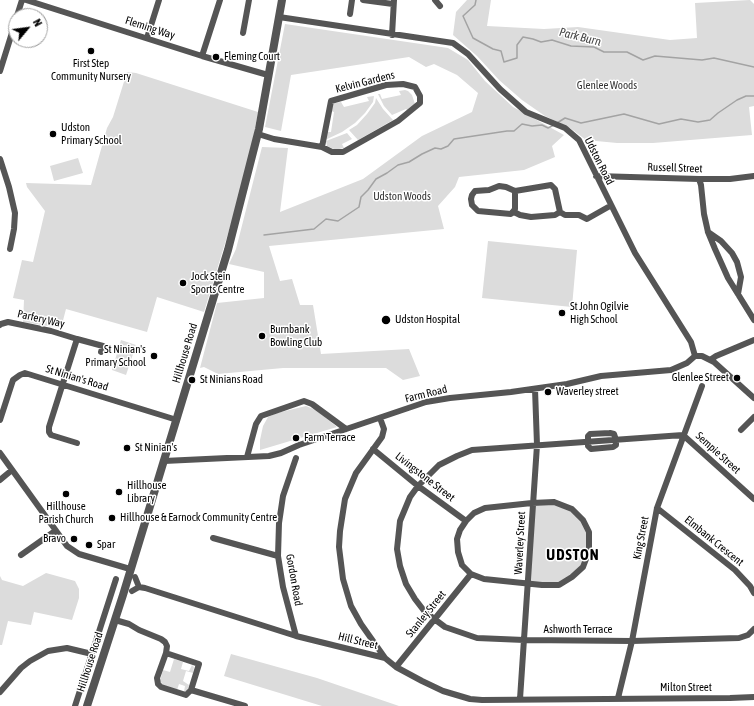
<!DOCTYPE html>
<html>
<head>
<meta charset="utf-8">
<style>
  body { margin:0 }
  #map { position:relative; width:754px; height:706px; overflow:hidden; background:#fff; font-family:"Asap Condensed",sans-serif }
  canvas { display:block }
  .north { position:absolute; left:8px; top:8px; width:40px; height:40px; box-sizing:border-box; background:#fff; border:1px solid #999; border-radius:50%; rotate:61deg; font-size:11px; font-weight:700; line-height:16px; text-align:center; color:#000 }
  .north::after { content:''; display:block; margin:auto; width:14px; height:18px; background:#000; clip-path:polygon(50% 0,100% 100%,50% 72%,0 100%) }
</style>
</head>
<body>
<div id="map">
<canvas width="754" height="706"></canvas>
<div class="north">N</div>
</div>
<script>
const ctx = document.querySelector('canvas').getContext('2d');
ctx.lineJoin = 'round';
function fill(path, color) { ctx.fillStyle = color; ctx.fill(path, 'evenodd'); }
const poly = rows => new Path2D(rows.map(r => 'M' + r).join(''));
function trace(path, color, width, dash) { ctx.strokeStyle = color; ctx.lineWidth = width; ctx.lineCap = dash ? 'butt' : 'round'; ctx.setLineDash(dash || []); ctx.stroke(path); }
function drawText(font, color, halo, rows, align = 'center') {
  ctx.font = font + ' "Asap Condensed",sans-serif'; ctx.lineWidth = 3; ctx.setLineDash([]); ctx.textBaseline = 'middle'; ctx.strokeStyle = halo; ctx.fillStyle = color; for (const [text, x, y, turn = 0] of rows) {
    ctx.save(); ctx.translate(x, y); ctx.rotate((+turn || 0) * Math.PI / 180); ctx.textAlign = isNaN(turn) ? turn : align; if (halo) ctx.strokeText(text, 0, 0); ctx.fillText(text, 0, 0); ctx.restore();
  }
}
const green = poly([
  [467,0,491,0,487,26,544,29,578,27,670,40,697,38,695,3,750,0,754,4,754,106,749,107,752,135,653,143,617,143,586,140,570,128,545,116,522,100,499,80,477,56,453,35,456,12],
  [285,24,448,48,468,60,485,81,513,107,564,135,552,146,555,157,524,170,459,177,455,187,438,206,444,229,269,246,280,281,292,279,300,305,313,305,321,354,409,349,420,376,403,380,386,368,283,368,218,374,204,367,200,368,217,303,264,298,264,272,229,264,236,249,262,147,288,148,280,212,363,179,422,136,472,112,478,93,457,75,434,64,426,67,409,57,291,75,281,131,265,127],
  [127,72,136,73,258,112,250,154,241,191,204,312,157,297,147,332,66,309,61,328,23,322,24,300,13,298,22,260,33,262,45,211,27,187,26,183,91,185,107,128,113,117],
  [405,90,408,91,412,95,415,104,408,111,406,109,392,115,384,106,378,94,380,94,382,99,401,95,399,91],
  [374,96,373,102,365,113,355,123,342,132,325,140,326,132,331,132,334,112,331,111,331,104,341,102,344,107,369,101,367,97],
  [376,98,383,109,393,120,358,140,349,130,357,125,367,114,375,103],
  [347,133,352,139,342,144,344,148,339,149,334,149,327,146,326,141],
  [78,158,83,173,54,181,50,166],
  [488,241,577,250,572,307,482,298],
  [121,340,136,345,126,375,112,370],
  [306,406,316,410,337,427,260,450,260,440,263,426,268,417,277,413],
  [554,502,572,509,589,532,589,551,583,567,559,585,528,584,532,503],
  [46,573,75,581,79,589,79,598,72,620,34,612,31,625,8,621,2,645,0,645,0,576,2,580,23,586],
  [231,654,317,678,399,706,322,706,224,676],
  [174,659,183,662,181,669,189,671,192,665,194,667,193,673,186,671,183,681,189,685,187,691,184,692,185,686,179,684,177,690,164,686,160,681,163,670,170,672]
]);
const stream = poly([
  [476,0,475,5,463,16,473,38,493,49,501,51,504,62,517,58,517,45,523,37,533,39,541,42,552,40,571,46,594,47,604,52,627,52,643,60,655,56,702,60,714,58,754,67],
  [557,123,565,118,581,123,624,114,659,124,681,119,698,122,710,120,718,113,737,100,746,96,754,96],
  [264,235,314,229,326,219,338,221,359,207,361,197,368,190,376,179,387,173,398,165,409,162,422,154,435,148,441,149,448,146,454,139,507,131,514,131,522,124,532,126,542,125,548,128,554,125]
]);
const minor = poly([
  [26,0,202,56,268,75],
  [363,0,393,4],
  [435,0,440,6],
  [350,14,352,0],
  [17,16,22,0],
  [279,17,453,43,468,54,500,89,526,112,565,128,579,140,635,253,691,342,695,356],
  [243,33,249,0],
  [392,35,394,0],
  [147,38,159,0],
  [202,56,220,0],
  [0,71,16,20],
  [258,134,274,139,322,147,332,152,343,152,398,121,420,103,420,96,415,87,403,84,386,85,331,101,322,147],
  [0,159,9,187,15,213,14,229,10,249],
  [596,176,699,179,730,179,754,176],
  [699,179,701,185,704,214,708,232,715,249,728,278,754,320],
  [499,186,506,187,515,191,515,209,511,214,478,211,472,205,471,199,472,195,475,191,489,190,499,186],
  [515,191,551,185,555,189,560,212,565,215,579,215,587,219,610,206],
  [514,212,520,215,531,217,555,215,560,212],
  [708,232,721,241,732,253,737,262,741,277,738,294],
  [0,325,1,324,8,322,51,331,77,339],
  [695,356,702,356,714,362,754,398],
  [710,360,716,356,754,340],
  [380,418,384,429,382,437,356,473,345,499,340,531,339,547,343,579,351,606,361,624,385,658],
  [0,420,13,380,20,375,25,373,177,420],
  [741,430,754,417],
  [610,433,614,434,616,440,616,445,613,447,591,449,588,446,588,436,590,434,610,433],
  [77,443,51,435,49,432,49,427,77,339,103,346,101,352],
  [373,449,418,486,466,521],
  [0,453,67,546,79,554,130,569],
  [247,457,256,424,261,416,304,401,312,404,346,429],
  [296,458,283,496,279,523,278,556,283,587,296,636],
  [164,461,269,456,281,453,299,445,426,402,450,398,511,392,567,384,601,376,671,370,687,363,695,356],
  [0,480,12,470],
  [754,499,683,435,472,450,457,456,439,465,418,486,410,497,400,521,397,549,400,566,406,584,415,599,425,612,445,627,477,638,524,640,632,641,739,638,748,635,754,629],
  [554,502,572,509,583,520,589,532,589,551,583,567,572,577,559,585,542,585,484,579,471,574,462,565,458,552,457,539,460,530,466,521,474,513,485,508,532,503,554,502],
  [657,508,735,570,750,586,754,593],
  [213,538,278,556],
  [21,555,55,531],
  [135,577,139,587],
  [132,591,139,587,145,588,296,636,385,658,396,667,422,681,443,691,470,699,482,700,730,698,754,697],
  [115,620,129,624,139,630,161,639,165,642,167,646,166,653,157,678,158,684,161,687,186,695,191,690,199,664,166,653],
  [396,667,471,574],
  [191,690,245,706],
  [0,692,21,668,30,661,48,651,67,648,92,654],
  [618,698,632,641,657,508,702,386],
  [520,699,537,445,535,389],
  [75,706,116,579]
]);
const tertiary = poly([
  [87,706,123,595,228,250,259,129,282,0]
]);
const markers = [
  [91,51,4,"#000"],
  [216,57,4,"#000"],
  [53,134,4,"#000"],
  [183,283,4,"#000"],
  [562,313,4,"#000"],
  [386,320,5,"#000"],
  [262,336,4,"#000"],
  [154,356,4,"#000"],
  [737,378,4,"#000"],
  [192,380,4,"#000"],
  [548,392,4,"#000"],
  [296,438,4,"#000"],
  [127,448,4,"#000"],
  [119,492,4,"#000"],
  [66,494,4,"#000"],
  [112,518,4,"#000"],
  [74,539,4,"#000"],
  [89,545,4,"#000"]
];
const streetNames = [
  ["Fleming Way",150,28,18],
  ["Kelvin Gardens",365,82,-14],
  ["Udston Road",599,161,63],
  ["Russell Street",675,168,2],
  ["Parfery Way",41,319,13],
  ["Hillhouse Road",185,353,-73],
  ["St Ninian's Road",77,378,17],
  ["Farm Road",426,394,-14],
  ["Sempie Street",718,453,42],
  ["Livingstone Street",425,477,38],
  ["King Street",641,538,-79],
  ["Elmbank Crescent",714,541,39],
  ["Waverley Street",520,543,-87],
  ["Gordon Road",294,580,80],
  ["Stanley Street",426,614,-51],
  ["Ashworth Terrace",578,630],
  ["Hill Street",358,641,14],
  ["Hillhouse Road",90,662,-72],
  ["Milton Street",686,688]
];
const poiNames = [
  ["Fleming Court",224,57],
  ["First Step",91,64,"center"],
  ["Community Nursery",91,77,"center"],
  ["Udston",61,128],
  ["Primary School",61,141],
  ["Jock Stein",191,277],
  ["Sports Centre",191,290],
  ["St John Ogilvie",570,307],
  ["High School",570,320],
  ["Udston Hospital",395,320],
  ["Burnbank",270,330],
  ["Bowling Club",270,343],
  ["St Ninian's",146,350,"right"],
  ["Primary School",146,363,"right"],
  ["Glenlee Street",729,378,"right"],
  ["St Ninians Road",200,380],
  ["Waverley street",556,392],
  ["Farm Terrace",304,438],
  ["St Ninian's",135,448],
  ["Hillhouse",127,486],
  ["Library",127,499],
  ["Hillhouse",66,507,"center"],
  ["Parish Church",66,520,"center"],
  ["Hillhouse & Earnock Community Centre",120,518],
  ["Bravo",66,539,"right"],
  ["Spar",97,545]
];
const parkNames = [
  ["Glenlee Woods",607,86],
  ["Udston Woods",402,197]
];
const waterNames = [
  ["Park Burn",580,37,14]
];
const districtNames = [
  ["UDSTON",573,555]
];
fill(green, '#dcdcdc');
trace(stream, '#a3a3a3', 1.5);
trace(minor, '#555', 6);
trace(tertiary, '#555', 8);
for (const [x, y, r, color] of markers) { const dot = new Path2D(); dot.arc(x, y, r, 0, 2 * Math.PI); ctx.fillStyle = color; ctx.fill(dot); trace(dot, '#fff', 1.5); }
drawText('11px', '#000', '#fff', streetNames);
drawText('11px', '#000', '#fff', poiNames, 'left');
drawText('11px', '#333', '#fff', parkNames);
drawText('italic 12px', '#444', '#fff', waterNames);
ctx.letterSpacing = '1px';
drawText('bold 15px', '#000', '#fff', districtNames);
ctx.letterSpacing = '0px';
</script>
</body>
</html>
